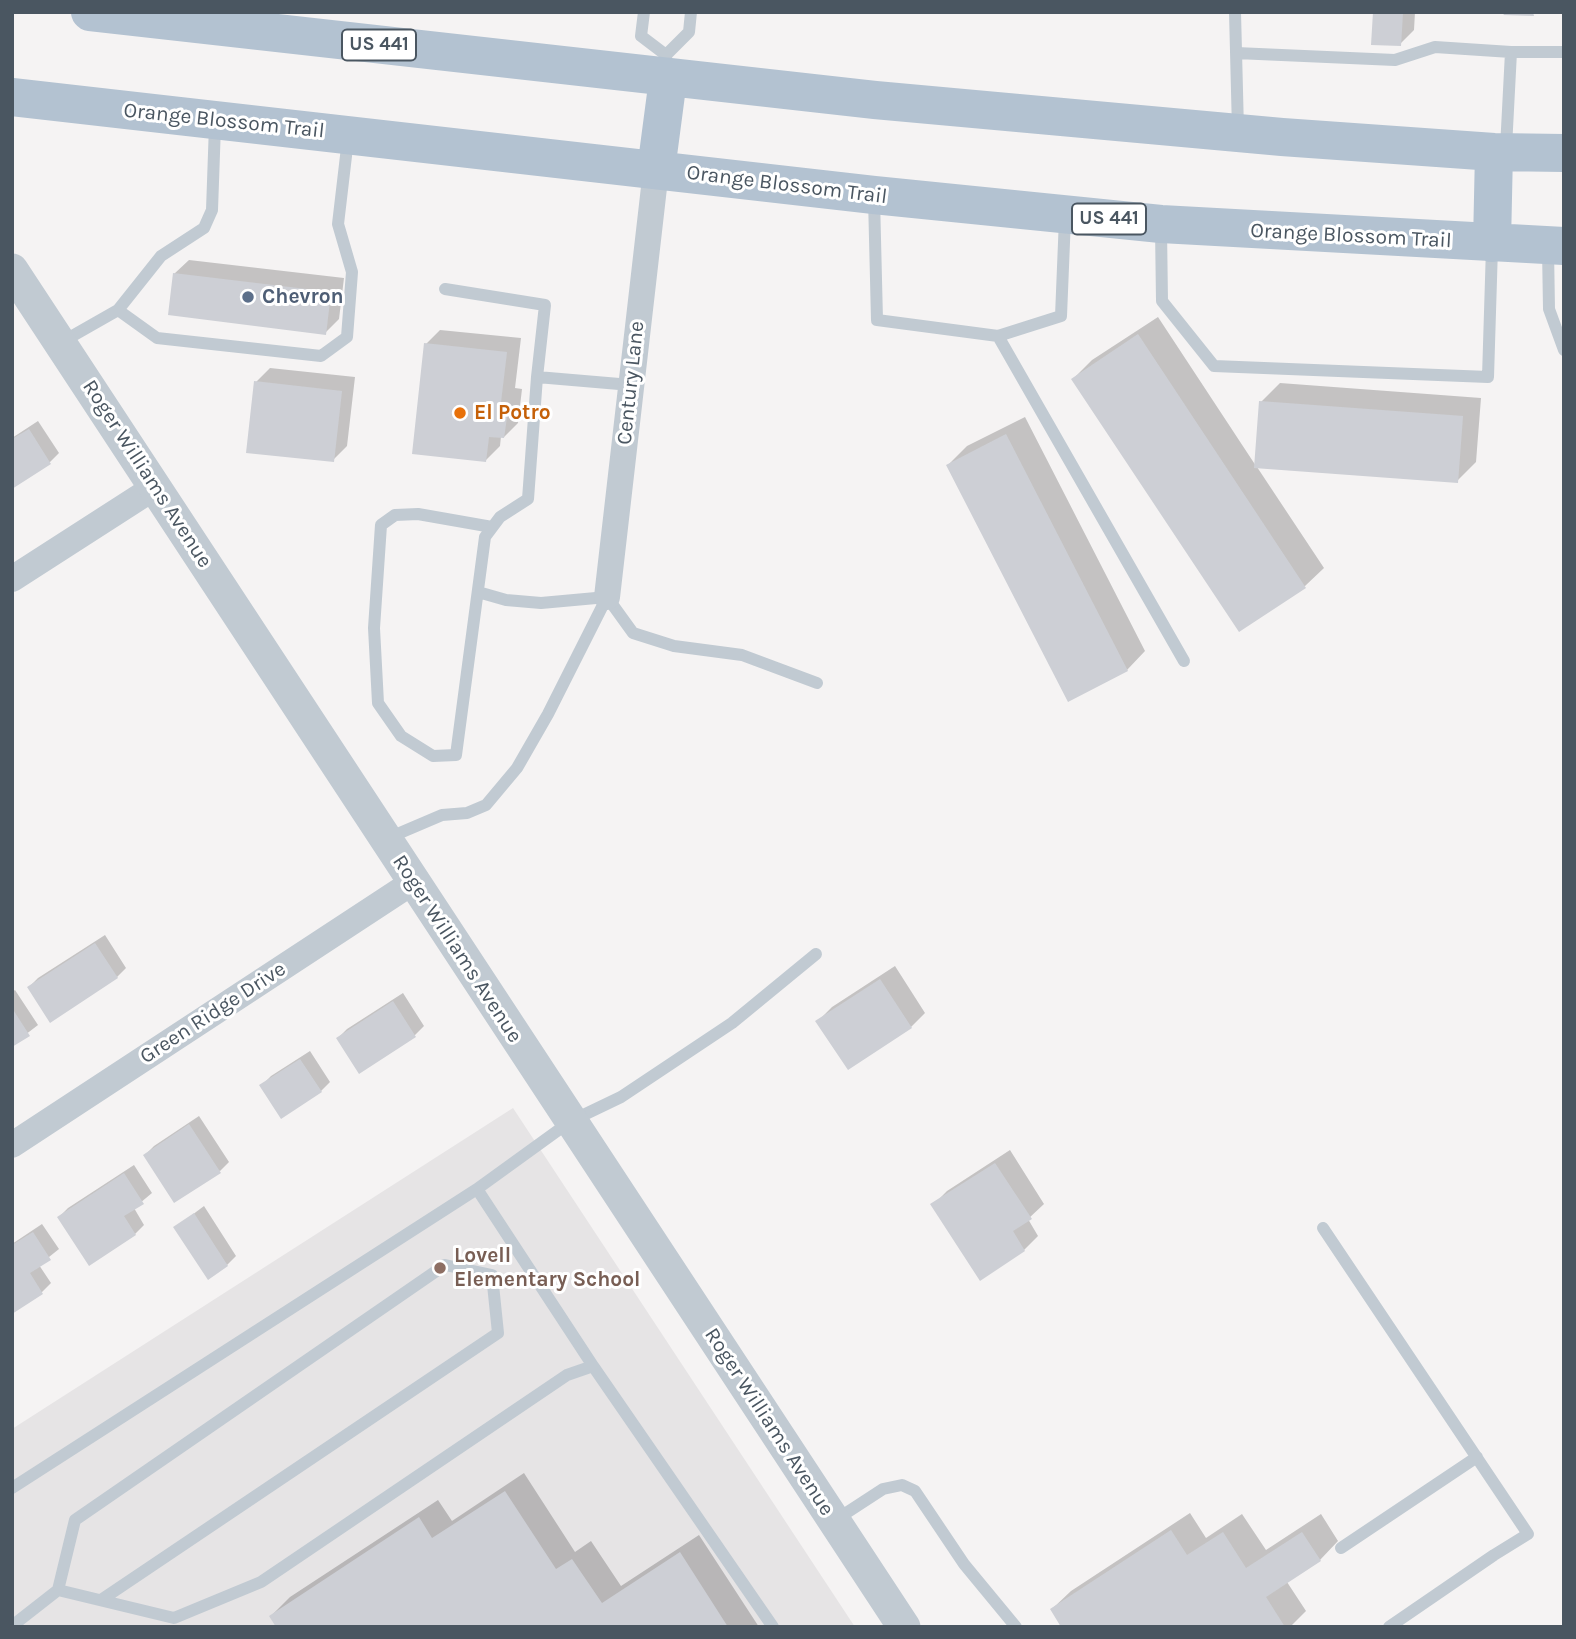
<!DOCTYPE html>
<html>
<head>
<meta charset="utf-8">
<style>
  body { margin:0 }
  #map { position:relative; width:1576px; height:1639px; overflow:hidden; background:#f5f3f3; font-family:Karla,sans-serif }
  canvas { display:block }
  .frame { position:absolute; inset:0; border:14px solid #4a5661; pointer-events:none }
</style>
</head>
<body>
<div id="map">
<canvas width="1576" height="1639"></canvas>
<div class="frame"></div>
</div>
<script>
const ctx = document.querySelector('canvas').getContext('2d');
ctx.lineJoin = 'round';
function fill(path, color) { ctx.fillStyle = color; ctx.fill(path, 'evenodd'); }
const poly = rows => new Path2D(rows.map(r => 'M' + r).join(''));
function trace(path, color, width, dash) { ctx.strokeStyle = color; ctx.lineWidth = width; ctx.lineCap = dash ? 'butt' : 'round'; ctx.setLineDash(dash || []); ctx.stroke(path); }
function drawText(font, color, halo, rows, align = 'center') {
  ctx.font = font + ' Karla,sans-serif'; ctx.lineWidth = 6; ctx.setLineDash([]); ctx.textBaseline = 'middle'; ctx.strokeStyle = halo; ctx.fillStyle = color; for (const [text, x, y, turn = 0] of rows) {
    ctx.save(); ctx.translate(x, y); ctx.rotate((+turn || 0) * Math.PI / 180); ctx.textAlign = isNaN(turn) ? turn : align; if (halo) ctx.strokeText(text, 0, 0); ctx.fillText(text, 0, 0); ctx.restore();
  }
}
const education = poly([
  [513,1108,855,1627,12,1627,12,1429]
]);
const shadow = poly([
  [1375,12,1415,12,1414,30,1400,44],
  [189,260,344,278,339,319,325,333,174,274],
  [1158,317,1256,466,1261,402,1280,383,1481,398,1476,462,1457,481,1257,467,1324,568,1305,586,1239,630,1073,379,1092,360],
  [440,330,521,338,515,388,522,389,518,423,504,437,501,436,500,446,486,460,426,344],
  [270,368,355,377,347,446,333,460,256,382],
  [1025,417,1145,651,1127,670,948,465,967,446],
  [38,421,59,453,50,462,12,487,12,438],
  [105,935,126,968,117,977,29,987,38,978],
  [895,966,925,1013,911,1027,818,1021,832,1007],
  [15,990,38,1025,12,1045,12,992],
  [403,993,424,1026,415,1035,360,1071,338,1038,347,1029],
  [310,1051,330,1082,321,1091,262,1085,271,1076],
  [199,1116,229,1162,220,1171,145,1155,154,1146],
  [1010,1150,1044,1204,1028,1219,1038,1236,1024,1250,980,1278,933,1205,947,1191],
  [134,1165,152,1193,134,1208,144,1225,135,1234,59,1217,68,1208],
  [204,1206,236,1256,227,1265,176,1227],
  [42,1224,59,1249,39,1265,51,1283,42,1292,12,1312,12,1244],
  [524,1473,575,1552,591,1541,621,1586,699,1535,759,1627,279,1627,271,1616,290,1597,438,1500,452,1521],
  [1190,1513,1206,1538,1242,1514,1266,1550,1321,1514,1338,1541,1320,1560,1287,1582,1306,1611,1290,1627,1063,1627,1052,1609,1071,1591]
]);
const building = poly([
  [1373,12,1403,12,1401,46,1371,45],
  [1507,12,1533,12,1534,16,1503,15],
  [173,273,331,292,326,335,168,315],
  [1138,334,1306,588,1239,632,1071,379],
  [424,343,507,352,501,402,509,403,504,438,489,437,486,462,412,454],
  [254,381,342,391,334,462,246,453],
  [1259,401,1463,416,1458,483,1254,468],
  [29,429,51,464,12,489,12,439],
  [1006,434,1128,671,1068,702,946,465],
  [95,943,118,978,50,1023,27,987],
  [880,979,912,1028,848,1070,815,1021],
  [393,1001,416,1037,359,1074,336,1038],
  [12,1008,30,1036,12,1047],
  [300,1059,322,1092,281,1119,259,1085],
  [189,1124,221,1173,174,1203,143,1155],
  [995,1163,1032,1219,1013,1231,1025,1251,980,1281,930,1204],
  [124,1173,144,1204,124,1216,136,1235,89,1266,57,1217],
  [194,1213,228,1266,208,1280,173,1227],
  [33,1232,51,1260,30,1273,43,1294,12,1314,12,1245],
  [505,1491,556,1569,572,1559,602,1603,680,1552,728,1627,276,1627,269,1616,419,1517,432,1538],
  [1171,1530,1187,1555,1223,1532,1246,1568,1302,1532,1321,1561,1266,1597,1285,1627,1061,1627,1050,1609]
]);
const service = poly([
  [644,12,641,36,666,55,667,71],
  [1235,12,1238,130],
  [1236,53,1395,60,1435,47,1511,52],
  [666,55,689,32,691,12],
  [215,125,212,210,204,228,161,256,118,310,157,338,321,356,347,337,352,272,338,224,348,139],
  [1506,148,1511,52,1564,52],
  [874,198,877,320,998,336],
  [1065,218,1061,316,998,336,1184,661],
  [1161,229,1162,301,1214,366,1488,377,1492,247],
  [1548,249,1549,309,1564,350],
  [445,289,545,305,537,377],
  [60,343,118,310],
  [492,527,418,514,395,515,381,525,374,628,378,703,401,736,433,756,456,755,485,537,500,517,528,499,537,377,631,385],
  [478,592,506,600,541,603,607,597],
  [607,597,633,633,674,646,742,655,817,683],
  [388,838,442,815,467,813,486,805,517,768,548,714,607,597],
  [477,1189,593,1366],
  [1323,1228,1528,1534,1494,1555,1389,1627],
  [12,1488,477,1189,571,1121,621,1097,732,1023,816,954],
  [837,1519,883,1489,902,1485,915,1491,964,1564,1016,1627],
  [1341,1548,1477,1457],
  [58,1590,75,1520,445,1265,492,1275,498,1333,101,1600],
  [12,1626,58,1590,174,1618,261,1582,567,1375,593,1366,773,1627]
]);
const minor = poly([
  [12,579,155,487],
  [607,597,656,170],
  [12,1145,413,882]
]);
const tertiary = poly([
  [12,270,904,1627]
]);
const primary = poly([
  [90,12,875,100,1282,137,1494,152,1564,153],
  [12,97,874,195,1161,224,1564,246],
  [656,170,668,79],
  [1492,243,1494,152]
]);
const markers = [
  [248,297,7,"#5c6f8a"],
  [460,413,7,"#e8710a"],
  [440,1268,7,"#8d6e63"]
];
const shields = [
  [379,45,74],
  [1109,219,74]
];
const shieldNames = [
  ["US 441",379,45],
  ["US 441",1109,219]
];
const streetNames = [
  ["Orange Blossom Trail",224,121,6],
  ["Orange Blossom Trail",787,185,7],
  ["Orange Blossom Trail",1351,236,3],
  ["Century Lane",631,383,-84],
  ["Roger Williams Avenue",147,474,57],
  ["Roger Williams Avenue",457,949,57],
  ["Green Ridge Drive",213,1013,-33],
  ["Roger Williams Avenue",769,1422,57]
];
const serviceNames = [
  ["Chevron",262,297]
];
const foodNames = [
  ["El Potro",474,413]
];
const educationNames = [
  ["Lovell",454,1256],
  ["Elementary School",454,1280]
];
fill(education, '#e6e4e5');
fill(shadow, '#0003');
fill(building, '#cdcfd5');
trace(service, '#c1cad2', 12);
trace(minor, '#c1cad2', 26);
trace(tertiary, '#c1cad2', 33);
trace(primary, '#b3c2d1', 38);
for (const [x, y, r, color] of markers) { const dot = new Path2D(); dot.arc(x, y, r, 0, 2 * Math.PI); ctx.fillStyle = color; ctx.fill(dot); trace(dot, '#fff', 2.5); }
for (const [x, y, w] of shields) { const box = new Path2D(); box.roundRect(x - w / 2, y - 15.5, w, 31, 5); ctx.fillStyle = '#fff'; ctx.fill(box); trace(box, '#4a5661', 2); }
drawText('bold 19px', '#4a5661', null, shieldNames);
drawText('21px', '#4a5661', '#fff', streetNames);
drawText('bold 21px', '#4e5e75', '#fff', serviceNames, 'left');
drawText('bold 21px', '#c56008', '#fff', foodNames, 'left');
drawText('bold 21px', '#785e54', '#fff', educationNames, 'left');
</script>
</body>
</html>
